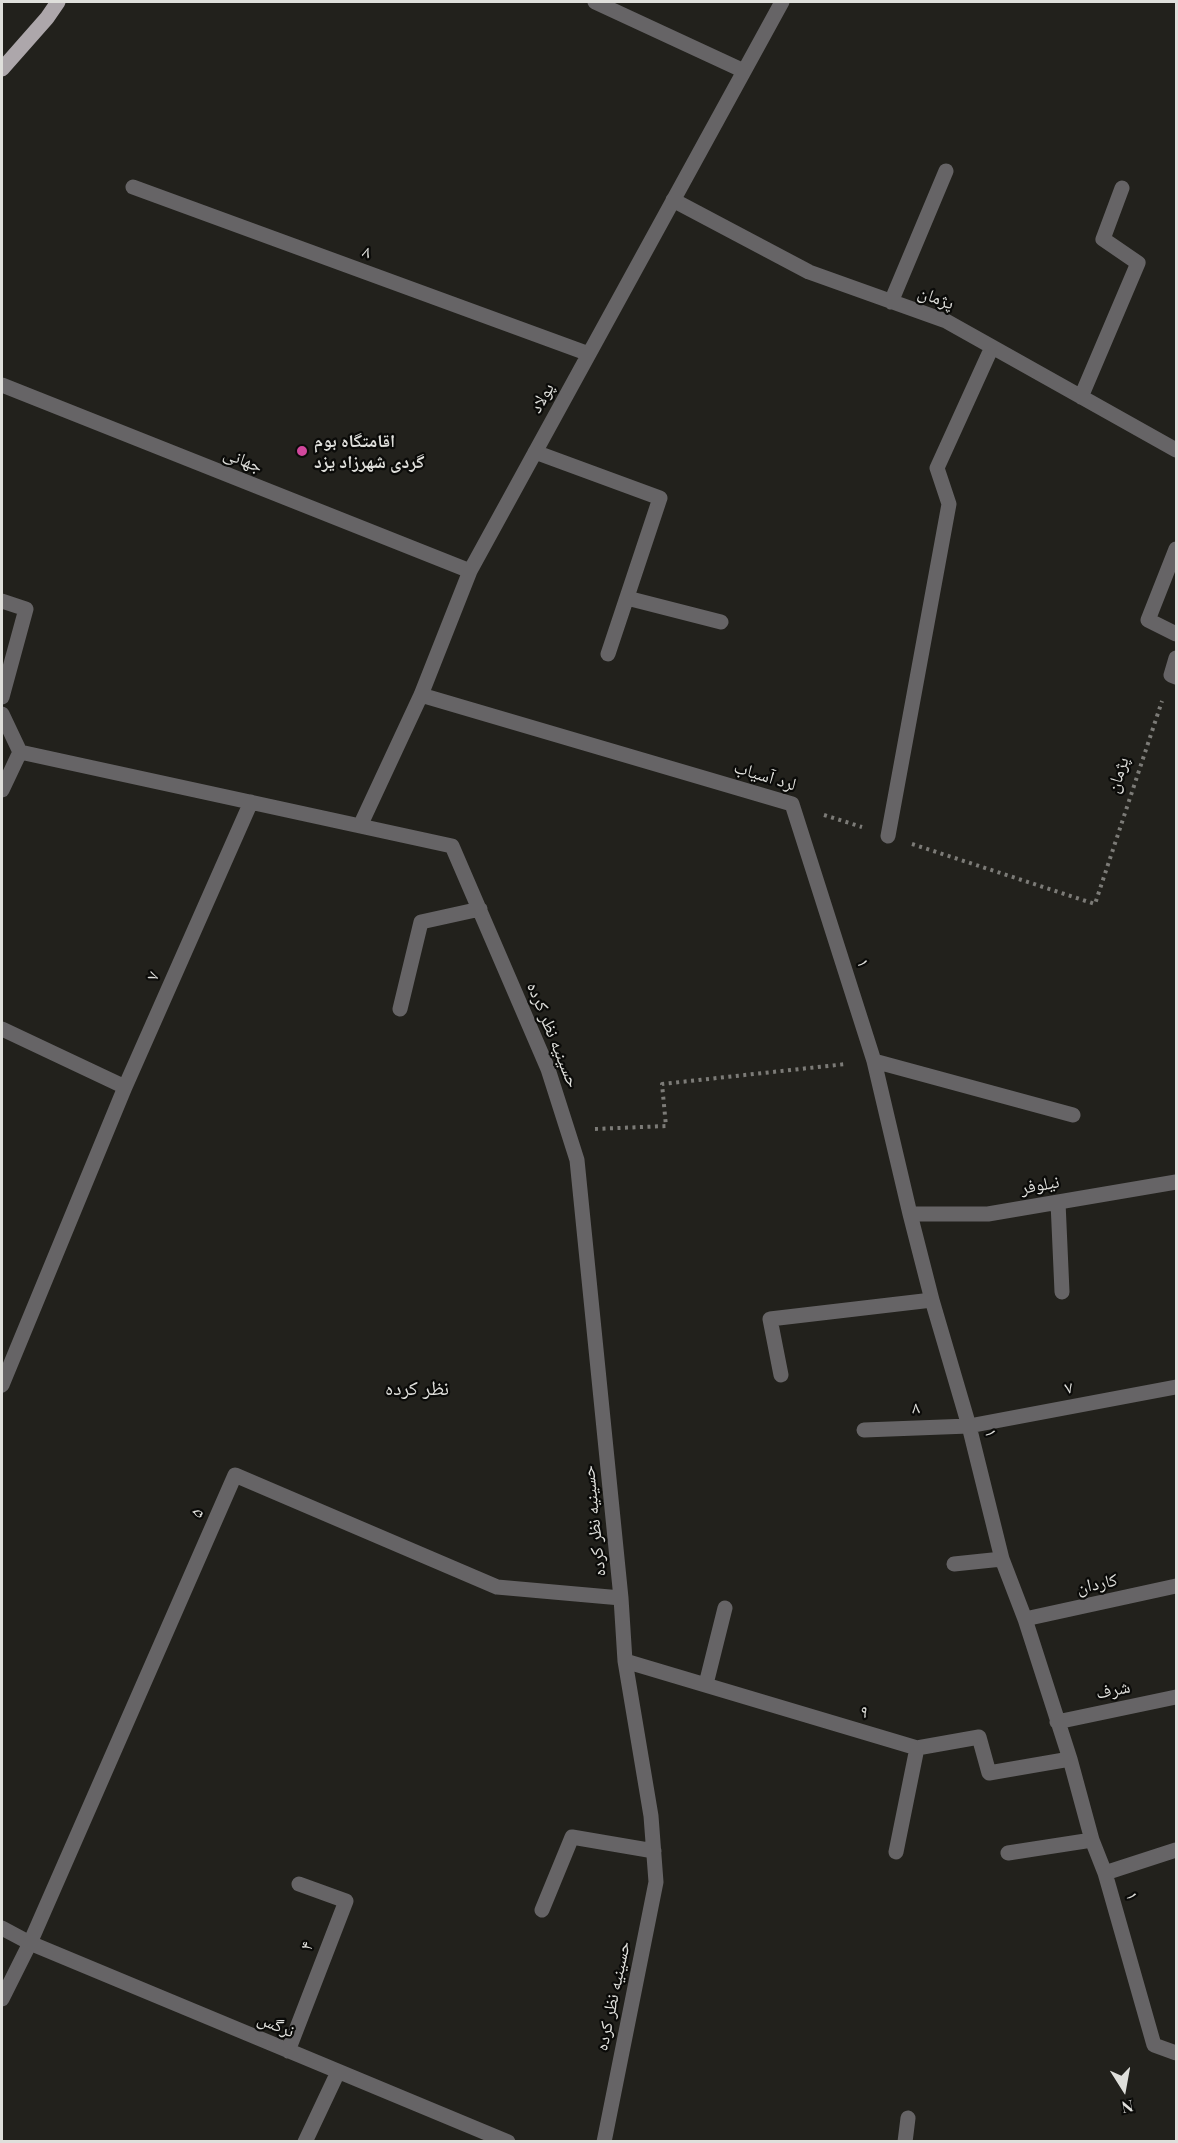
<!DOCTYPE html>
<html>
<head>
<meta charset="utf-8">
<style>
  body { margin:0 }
  #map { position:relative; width:1178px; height:2143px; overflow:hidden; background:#22211c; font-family:"Playfair Display",serif }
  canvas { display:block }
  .frame { position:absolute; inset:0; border:3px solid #dfdfdb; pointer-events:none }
  .north { position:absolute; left:1094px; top:2059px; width:60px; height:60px; -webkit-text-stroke:4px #0b0b09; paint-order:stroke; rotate:169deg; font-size:16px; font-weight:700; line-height:24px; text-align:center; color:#dfdfdb }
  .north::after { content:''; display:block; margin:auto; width:21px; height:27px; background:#dfdfdb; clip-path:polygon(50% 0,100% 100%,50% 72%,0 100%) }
</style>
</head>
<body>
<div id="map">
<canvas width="1178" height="2143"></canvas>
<div class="frame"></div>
<div class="north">N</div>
</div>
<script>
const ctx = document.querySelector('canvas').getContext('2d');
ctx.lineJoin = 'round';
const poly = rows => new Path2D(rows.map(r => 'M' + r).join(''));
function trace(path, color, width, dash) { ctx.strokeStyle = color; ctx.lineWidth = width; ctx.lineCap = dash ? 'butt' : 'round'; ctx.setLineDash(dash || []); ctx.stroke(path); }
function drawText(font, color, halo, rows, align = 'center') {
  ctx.font = font + ' "Playfair Display","Noto Naskh Arabic",serif'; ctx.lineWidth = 4.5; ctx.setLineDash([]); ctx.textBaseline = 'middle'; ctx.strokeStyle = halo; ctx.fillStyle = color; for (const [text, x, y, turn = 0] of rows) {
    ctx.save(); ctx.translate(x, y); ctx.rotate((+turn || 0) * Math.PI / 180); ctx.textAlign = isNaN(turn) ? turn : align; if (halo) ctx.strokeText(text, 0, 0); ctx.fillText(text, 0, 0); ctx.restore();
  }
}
const path = poly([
  [824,815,862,827],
  [912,844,1095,904,1162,701],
  [595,1129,666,1126,662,1084,846,1064]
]);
const minor = poly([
  [595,2,744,71],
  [133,187,589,354],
  [673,200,809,272,946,321,1176,450],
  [891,302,946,171],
  [2,385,470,571],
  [1081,397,1138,263,1103,239,1122,188],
  [535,452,660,498,608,654],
  [1176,549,1148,620,1176,634],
  [627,598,721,622],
  [2,601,26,609,2,697],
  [1176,658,1171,675,1176,677],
  [421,695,792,804,874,1061,910,1214,932,1300,969,1426,1002,1559,1025,1619,1070,1759,1092,1840,1105,1873,1154,2045,1176,2053],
  [2,714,20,752],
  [20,752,452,846,548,1069,577,1160,621,1598,625,1661,651,1816,656,1882,604,2142],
  [2,790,20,752],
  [360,826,421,695,470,571,782,2],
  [888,836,949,504,937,468,992,347],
  [400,1009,421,922,480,909],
  [2,1029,125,1087],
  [874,1061,1073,1115],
  [1058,1202,1062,1292],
  [910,1214,988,1214,1176,1182],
  [781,1375,770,1319,932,1300],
  [2,1385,125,1087,251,802],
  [864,1430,969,1426,1176,1387],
  [954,1564,1002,1559],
  [1025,1619,1176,1586],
  [625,1661,917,1748,979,1737,989,1773,1070,1759],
  [706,1684,725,1608],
  [1057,1722,1176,1697],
  [896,1852,917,1748],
  [1008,1853,1092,1840],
  [1105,1873,1176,1850],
  [542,1910,572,1837,654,1851],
  [2,1928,30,1943,508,2142],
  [2,1999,30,1943,235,1475,497,1587,621,1598],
  [288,2051,346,1901,299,1884],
  [305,2142,338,2072],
  [905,2142,908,2118]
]);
const major = poly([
  [2,69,47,18,58,2]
]);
const markers = [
  [302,451,6,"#d1479c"]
];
const streetNames = [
  ["۸",367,252,20],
  ["پژمان",936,298,21],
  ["پولاد",542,398,-61],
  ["جهانی",243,460,22],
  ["پژمان",1118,775,-72],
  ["لرد آسیاب",765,776,17],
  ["۱",863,963,72],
  ["۷",153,976,-66],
  ["حسینیه نظر کرده",553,1035,68],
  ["نیلوفر",1040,1185,-10],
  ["۷",1069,1388,-11],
  ["۸",916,1408,-2],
  ["۱",991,1433,76],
  ["۵",197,1513,-66],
  ["حسینیه نظر کرده",594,1521,-96],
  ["کاردان",1097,1584,-12],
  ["شرف",1113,1690,-12],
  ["۹",864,1712,17],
  ["۱",1132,1896,74],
  ["۴",307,1946,-69],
  ["حسینیه نظر کرده",613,1996,-78],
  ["نرگس",276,2025,23]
];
const poiNames = [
  ["اقامتگاه بوم",314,441],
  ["گردی شهرزاد یزد",314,462]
];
const neighbourhoodNames = [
  ["نظر کرده",417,1389]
];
trace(path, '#7c7b77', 4, [3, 4.5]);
trace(minor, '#666466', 15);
trace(major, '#ada7ab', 15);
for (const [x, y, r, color] of markers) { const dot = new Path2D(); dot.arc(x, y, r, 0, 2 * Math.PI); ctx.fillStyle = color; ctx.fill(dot); trace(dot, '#0b0b09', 2); }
drawText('18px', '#dfdfdb', '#0b0b09', streetNames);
drawText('bold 18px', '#dfdfdb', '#0b0b09', poiNames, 'left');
drawText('20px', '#dfdfdb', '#0b0b09', neighbourhoodNames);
</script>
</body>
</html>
